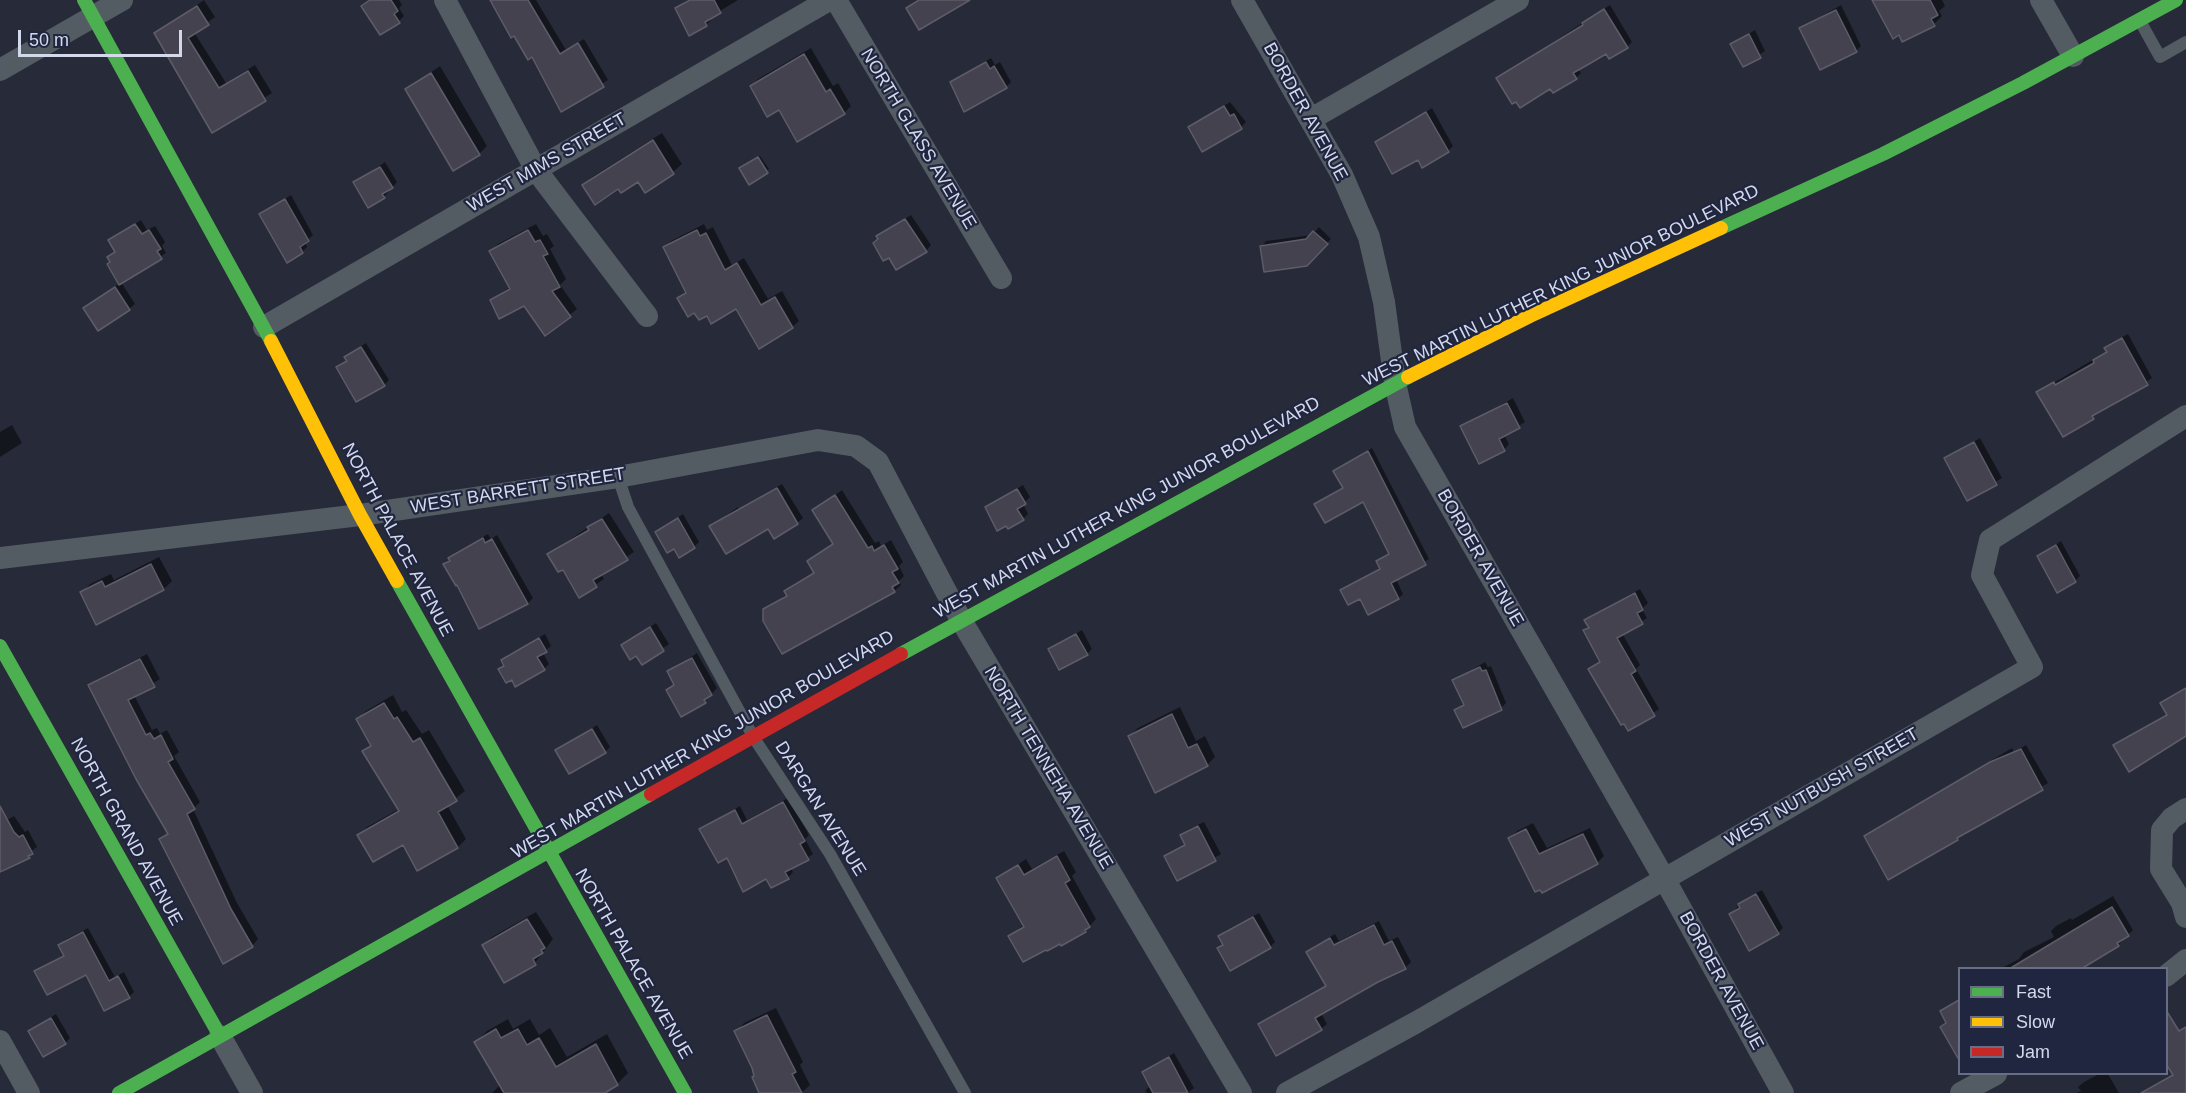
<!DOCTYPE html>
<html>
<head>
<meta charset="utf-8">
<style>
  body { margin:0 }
  #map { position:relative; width:2186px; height:1093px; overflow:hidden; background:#272a39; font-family:Helvetica,sans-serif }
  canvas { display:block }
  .legend { position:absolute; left:1958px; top:967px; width:210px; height:108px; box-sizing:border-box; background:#202640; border:2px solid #686e84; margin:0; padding:8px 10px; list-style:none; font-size:18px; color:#d3d9ea }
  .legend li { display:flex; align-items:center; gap:12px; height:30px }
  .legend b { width:30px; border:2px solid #686e84 }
  .scale { position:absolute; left:18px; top:30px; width:164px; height:27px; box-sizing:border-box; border:3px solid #d3d9ea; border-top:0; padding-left:8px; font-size:18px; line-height:21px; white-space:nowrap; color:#d3d9ea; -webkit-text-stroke:4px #202640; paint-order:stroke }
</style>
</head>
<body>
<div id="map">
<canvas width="2186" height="1093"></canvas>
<ul class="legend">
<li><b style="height:8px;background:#4caf50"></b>Fast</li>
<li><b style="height:8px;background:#ffc107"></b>Slow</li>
<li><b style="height:8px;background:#c62828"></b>Jam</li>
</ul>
<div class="scale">50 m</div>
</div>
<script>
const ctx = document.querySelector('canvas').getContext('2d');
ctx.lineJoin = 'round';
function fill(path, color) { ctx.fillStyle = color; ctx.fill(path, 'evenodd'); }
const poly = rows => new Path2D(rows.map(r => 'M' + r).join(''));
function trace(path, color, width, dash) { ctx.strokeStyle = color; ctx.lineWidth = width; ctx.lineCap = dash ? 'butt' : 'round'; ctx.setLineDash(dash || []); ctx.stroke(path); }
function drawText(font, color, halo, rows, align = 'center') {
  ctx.font = font + ' Helvetica,sans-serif'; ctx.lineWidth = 4.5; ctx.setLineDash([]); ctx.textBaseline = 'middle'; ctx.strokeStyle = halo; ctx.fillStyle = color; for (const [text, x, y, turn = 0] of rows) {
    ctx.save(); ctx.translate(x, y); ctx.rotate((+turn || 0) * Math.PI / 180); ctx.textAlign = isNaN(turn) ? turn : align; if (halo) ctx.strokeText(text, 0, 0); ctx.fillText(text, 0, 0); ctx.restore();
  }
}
const shadow = poly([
  [204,0,215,17,194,32,226,83,255,65,272,93,212,131,156,34],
  [399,0,402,5,399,8,404,16,399,21,363,6,370,0],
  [491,0,536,0,566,50,584,39,608,80,562,109,532,55],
  [688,0,738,0,710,17,711,20,706,25,677,8],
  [1873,0,1942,0,1945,6,1939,11,1942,16,1934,24],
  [1610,5,1632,42,1627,47,1606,52,1578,69,1581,73,1576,78,1551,87,1498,78],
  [1841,5,1861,46,1856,51,1801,28],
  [1755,30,1765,51,1743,65,1732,44],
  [811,48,833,86,838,83,851,106,844,113,779,108,751,86,758,79],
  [991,58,995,65,1000,62,1011,82,1006,87,952,82],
  [440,66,487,146,479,154,407,89],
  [1230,102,1246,122,1241,127,1190,128],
  [1432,108,1453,146,1448,151,1377,142],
  [662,133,682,164,673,172,645,191,638,180,618,187,584,185,592,177],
  [760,156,769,169,767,171,743,167],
  [385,162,397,182,384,197,355,183],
  [291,195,313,235,305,242,307,247,302,252,261,214],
  [911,215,931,245,926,251,878,236],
  [141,220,147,230,155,226,165,242,162,246,166,253,121,282,135,304,129,309,85,308,120,283,109,257,116,250,110,240],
  [536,224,543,236,547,234,554,246,550,249,566,279,560,285,577,309,546,334,524,304,491,300,510,287,491,251,498,244],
  [704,224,707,230,713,227,732,265,744,258,768,299,782,291,799,321,792,327,736,307,707,314,695,311,679,298,686,291,664,248,671,241],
  [1319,227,1331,239,1306,264,1262,246,1266,241,1312,235],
  [2128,334,2152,378,2063,435,2038,392,2108,351,2106,348,2111,343],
  [366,343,389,380,384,385,338,367,348,359,346,357,352,352],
  [1513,398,1525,422,1504,435,1509,444,1504,450,1462,427],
  [12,425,22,443,0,457,0,432],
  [1980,438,2002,478,1967,499,1946,458],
  [1372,448,1429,559,1396,579,1403,594,1399,598,1361,597,1341,590,1381,568,1378,561,1390,552,1363,500,1316,505,1344,487,1335,471],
  [782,484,803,518,797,523,768,527,711,526,738,507,739,509],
  [1023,485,1030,497,1023,504,1028,514,1023,519,987,507],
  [842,490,875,543,879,541,881,546,891,540,903,562,899,566,904,576,899,581,901,585,894,591,765,610,787,594,786,591,792,585,815,572,809,562,834,543,814,510],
  [609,513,634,552,601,574,604,579,579,596,563,568,549,554],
  [683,514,699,542,694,547,675,547,657,532],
  [488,534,491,539,497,535,533,598,528,603,479,627,458,583,445,564,455,553],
  [2061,541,2080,576,2075,581,2039,556],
  [159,557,172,581,164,589,97,623,82,593,90,584,111,574,114,580],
  [1640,589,1648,603,1642,609,1647,618,1622,633,1640,665,1636,669,1659,709,1629,729,1590,669,1601,661,1585,631,1590,626,1586,620,1592,615],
  [656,623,669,644,642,663,637,654,623,645],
  [1082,630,1092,649,1087,654,1050,649],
  [545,634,551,646,543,653,549,664,544,669,512,678,500,669,505,665,502,660,508,655],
  [697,653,717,688,705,702,668,690,675,683,669,672],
  [147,654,160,679,134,695,152,730,157,728,160,734,167,730,179,752,174,756,200,802,193,809,237,903,258,939,252,946,160,839,169,832,90,686,96,680],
  [1485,662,1488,667,1491,666,1506,703,1501,708,1456,710,1464,703,1454,681],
  [2186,687,2186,735,2115,745,2167,714,2162,703],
  [393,695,402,712,406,710,422,734,429,730,465,791,447,805,466,839,458,847,418,869,403,843,359,835,367,827,399,809,364,751,372,743,358,719,366,711],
  [1180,707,1196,741,1205,736,1215,757,1207,765,1129,736,1138,728],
  [597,725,610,747,605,752,557,751],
  [2026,745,2048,783,1962,833,1957,839,1865,836,2012,748,2014,752],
  [788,798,809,835,805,839,813,854,791,868,793,872,788,878,772,886,766,877,701,830,740,806,747,820],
  [14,816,25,832,28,830,37,847,1,873,0,824],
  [1204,822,1221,854,1178,879,1166,856,1186,844,1182,836,1187,830],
  [1533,823,1547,848,1590,828,1604,856,1597,863,1543,891,1509,839,1517,831],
  [1064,851,1076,872,1072,876,1096,919,1085,931,1010,936,1024,925,998,878,1026,859,1032,869],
  [1762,890,1783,928,1778,933,1731,914,1745,899],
  [2113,896,2133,930,2118,945,2065,968,2002,968,2019,959,2024,952,2054,937,2051,931,2056,926,2071,918,2072,920],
  [536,912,553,939,535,963,484,945,492,937],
  [1259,913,1275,942,1270,947,1219,948,1224,944,1220,936,1225,931],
  [1379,921,1389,941,1398,937,1411,962,1405,968,1377,980,1321,1013,1327,1024,1321,1029,1260,1024,1327,985,1308,952,1313,947,1335,934,1339,941],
  [88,928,115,977,124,972,134,992,129,997,86,973,36,972,65,955,60,945,65,940],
  [1960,999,1960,1036,1950,1042,1941,1027,1947,1021,1942,1012],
  [776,1008,803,1062,800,1065,810,1085,801,1093,771,1093,736,1032,744,1023],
  [56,1014,70,1038,65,1043,30,1031],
  [508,1019,513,1029,530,1019,539,1035,550,1028,567,1057,607,1034,628,1073,617,1084,602,1093,492,1093,500,1085,476,1042,487,1031],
  [2186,1027,2186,1093,2140,1093,2174,1074,2166,1039],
  [1174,1053,1194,1088,1188,1093,1147,1093,1145,1091,1151,1085,1144,1072],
  [2099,1074,2108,1074,2119,1093,2076,1093,2081,1091,2078,1087,2084,1082]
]);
const building = poly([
  [370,0,391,0,398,11,394,14,400,23,380,35,361,6,370,0],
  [490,0,528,0,560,54,578,43,604,87,561,112,532,57,528,60,514,36,511,38,490,0],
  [690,0,714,0,721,13,705,22,707,26,689,36,675,8,690,0],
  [919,0,970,0,919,30,906,8,919,0],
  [1872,0,1930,0,1938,15,1931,19,1935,26,1902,42,1899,35,1893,39,1872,0],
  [197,6,209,25,188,38,219,88,248,71,266,101,212,133,154,33,197,6],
  [1604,9,1628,48,1609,59,1606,54,1589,64,1573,73,1577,79,1553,93,1550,89,1520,108,1516,102,1512,104,1496,78,1583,25,1582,23,1604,9],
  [1836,10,1857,52,1820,70,1799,28,1836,10],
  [1749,34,1761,58,1743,67,1730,44,1749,34],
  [804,54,826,92,830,89,845,114,797,142,779,110,767,117,750,86,804,54],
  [986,62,990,69,994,66,1007,88,964,112,950,82,986,62],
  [431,73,480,155,453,171,405,89,431,73],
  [1224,106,1230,116,1234,114,1242,129,1202,152,1188,127,1224,106],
  [1426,112,1449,152,1422,168,1418,160,1392,174,1375,142,1426,112],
  [653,140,674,174,645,193,638,182,621,193,618,189,595,205,582,185,653,140],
  [758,157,768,173,749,185,739,168,758,157],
  [380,167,393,188,382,194,385,198,368,208,353,182,380,167],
  [285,199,309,241,300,247,303,253,287,263,259,214,285,199],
  [905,219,927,252,896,270,889,258,883,261,873,243,878,239,876,236,905,219],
  [135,224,142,234,149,230,161,249,157,251,162,259,119,285,107,264,110,262,107,257,115,252,108,240,135,224],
  [528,230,535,242,540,240,548,254,543,256,560,287,552,291,571,317,545,336,524,306,499,319,490,300,510,289,489,251,528,230],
  [697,230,700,236,706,233,725,270,737,263,761,305,775,297,793,328,759,349,736,309,711,324,707,316,699,320,694,313,688,317,677,298,686,293,663,247,697,230],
  [1313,231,1328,244,1307,266,1264,272,1260,246,1306,239,1313,231],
  [115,287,130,310,98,331,83,308,115,287],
  [2122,338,2148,385,2092,416,2094,419,2063,437,2036,392,2054,382,2055,385,2094,363,2093,360,2107,352,2104,348,2122,338],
  [361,347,385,386,356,402,336,367,347,361,344,357,361,347],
  [1507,403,1520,428,1499,439,1505,451,1479,464,1460,426,1507,403],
  [1974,442,1997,485,1967,501,1944,458,1974,442],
  [1368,451,1426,565,1391,583,1399,599,1368,615,1360,599,1348,605,1340,590,1380,569,1376,561,1389,554,1363,502,1325,523,1314,504,1343,488,1333,471,1368,451],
  [777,488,798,524,774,539,768,529,726,554,709,526,777,488],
  [1017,489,1026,504,1017,509,1024,520,1008,529,1006,526,997,531,985,507,1017,489],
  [835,495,868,548,872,546,874,551,884,545,898,569,892,572,899,583,892,587,895,592,782,654,763,621,763,609,787,596,784,591,814,573,807,561,833,544,812,510,835,495],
  [678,518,695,548,679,558,674,549,667,553,655,532,678,518],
  [602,519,628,560,593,580,597,587,579,598,563,570,558,572,547,554,589,530,587,527,602,519],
  [483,538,485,543,492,539,528,604,479,629,457,585,456,586,443,564,450,561,448,558,483,538],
  [2056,545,2076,582,2057,593,2037,556,2056,545],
  [151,564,164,590,96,625,80,592,102,581,105,587,151,564],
  [1635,593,1643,610,1637,613,1643,624,1617,638,1636,671,1631,674,1655,716,1628,731,1624,724,1621,725,1588,669,1600,662,1583,630,1589,628,1584,620,1635,593],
  [650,627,664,651,642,665,636,656,630,660,621,645,650,627],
  [1076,634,1088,655,1059,670,1048,649,1076,634],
  [539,638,547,652,537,657,545,670,515,687,512,680,506,683,498,669,504,666,501,660,539,638],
  [692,658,712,695,704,700,706,703,681,717,666,690,674,685,667,671,692,658],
  [140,659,155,687,128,700,146,735,150,733,154,739,161,735,173,759,168,762,195,809,187,814,231,909,253,947,223,964,159,839,168,834,136,779,88,685,140,659],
  [1480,667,1482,671,1486,670,1502,710,1463,728,1454,710,1464,705,1452,680,1480,667],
  [2186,688,2186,736,2129,772,2113,745,2167,715,2160,703,2186,688],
  [384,703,394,719,397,717,413,742,420,738,457,801,438,812,458,848,417,871,403,845,373,862,357,835,399,811,362,751,371,746,356,719,384,703],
  [1172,714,1188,748,1197,744,1208,766,1155,793,1128,736,1172,714],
  [592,729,606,753,569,774,555,750,592,729],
  [2021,749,2043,790,1957,838,1958,840,1888,880,1864,836,1990,762,2021,749],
  [783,802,805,841,800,844,809,860,785,872,789,879,771,888,766,879,743,892,727,858,718,863,699,829,735,810,742,824,783,802],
  [0,806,14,832,19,837,23,835,33,854,28,856,30,858,0,872,0,806],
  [1198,826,1216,861,1177,881,1164,856,1185,845,1180,835,1198,826],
  [1526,829,1539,854,1583,834,1598,864,1542,893,1540,890,1535,892,1508,838,1526,829],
  [1057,856,1070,880,1065,883,1090,927,1085,930,1086,932,1061,946,1060,944,1047,951,1046,950,1023,962,1008,936,1024,927,996,878,1018,865,1024,875,1057,856],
  [1756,894,1779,934,1749,951,1729,914,1740,908,1738,904,1756,894],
  [2112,907,2129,936,2117,943,2119,946,2081,969,2009,969,2112,907],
  [1253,917,1271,948,1230,971,1217,948,1223,945,1218,936,1253,917],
  [527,919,545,948,541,950,543,953,533,959,536,965,504,983,482,945,527,919],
  [1374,925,1384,945,1392,941,1406,969,1378,982,1315,1018,1322,1030,1276,1056,1258,1024,1326,986,1306,952,1330,938,1334,945,1374,925],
  [83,932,109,981,118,976,130,998,104,1011,86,975,47,995,34,971,64,956,58,945,83,932],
  [1959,1000,1959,1060,1940,1027,1946,1023,1940,1011,1959,1000],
  [2166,1010,2179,1031,2186,1027,2186,1093,2141,1093,2173,1075,2166,1064,2166,1010],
  [767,1015,796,1072,792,1074,802,1093,759,1093,752,1077,754,1076,752,1068,734,1031,767,1015],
  [51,1018,66,1044,43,1057,28,1031,51,1018],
  [496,1029,501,1038,518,1029,527,1045,539,1038,556,1067,596,1044,618,1085,605,1093,504,1093,474,1042,496,1029],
  [1169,1057,1188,1093,1153,1093,1142,1072,1169,1057]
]);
const lane = poly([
  [2140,21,2160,57,2186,42],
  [618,477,628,507,754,738,830,854,965,1093]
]);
const street = poly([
  [445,0,536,170,647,316],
  [836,0,1001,278],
  [1242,0,1342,175,1369,237,1384,302,1395,383,1405,427,1665,880,1783,1093],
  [2041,0,2073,56],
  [0,70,122,0],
  [1311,119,1518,0],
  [264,327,829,0],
  [0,558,360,515,618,477,818,440,856,446,878,462,961,620,1241,1093],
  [2186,809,2172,818,2162,830,2161,869,2182,903,2186,917],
  [2166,976,2186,960],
  [220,1036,252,1093],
  [0,1041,29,1093],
  [1287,1093,1415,1023,2032,667,1982,575,1990,540,2186,416],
  [1961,1093,1996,1074]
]);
const fast = poly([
  [84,0,271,341],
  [1721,228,1883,154,2023,83,2176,0],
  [397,581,685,1093],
  [0,646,220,1036],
  [901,654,1408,377],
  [119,1093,651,794]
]);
const slow = poly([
  [271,341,360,515,397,581],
  [1408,377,1530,316,1721,228]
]);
const jam = poly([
  [651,794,901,654]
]);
const streetNames = [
  ["BORDER AVENUE",1305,112,61],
  ["NORTH GLASS AVENUE",918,139,59],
  ["WEST MIMS STREET",547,163,-30],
  ["WEST MARTIN LUTHER KING JUNIOR BOULEVARD",1561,286,-26],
  ["WEST BARRETT STREET",518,491,-9],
  ["WEST MARTIN LUTHER KING JUNIOR BOULEVARD",1127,508,-29],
  ["NORTH PALACE AVENUE",397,540,62],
  ["BORDER AVENUE",1480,558,60],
  ["WEST MARTIN LUTHER KING JUNIOR BOULEVARD",703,745,-30],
  ["NORTH TENNEHA AVENUE",1048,768,59],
  ["WEST NUTBUSH STREET",1822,788,-30],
  ["DARGAN AVENUE",820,809,58],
  ["NORTH GRAND AVENUE",126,832,61],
  ["NORTH PALACE AVENUE",633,964,60],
  ["BORDER AVENUE",1721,981,61]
];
fill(shadow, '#0007');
fill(building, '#44424f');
trace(building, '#5d5c68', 1.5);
trace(lane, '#535b63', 12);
trace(street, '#535b63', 22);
trace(fast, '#4caf50', 14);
trace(slow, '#ffc107', 14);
trace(jam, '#c62828', 14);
drawText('18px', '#d3d9ea', '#202640', streetNames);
</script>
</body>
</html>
